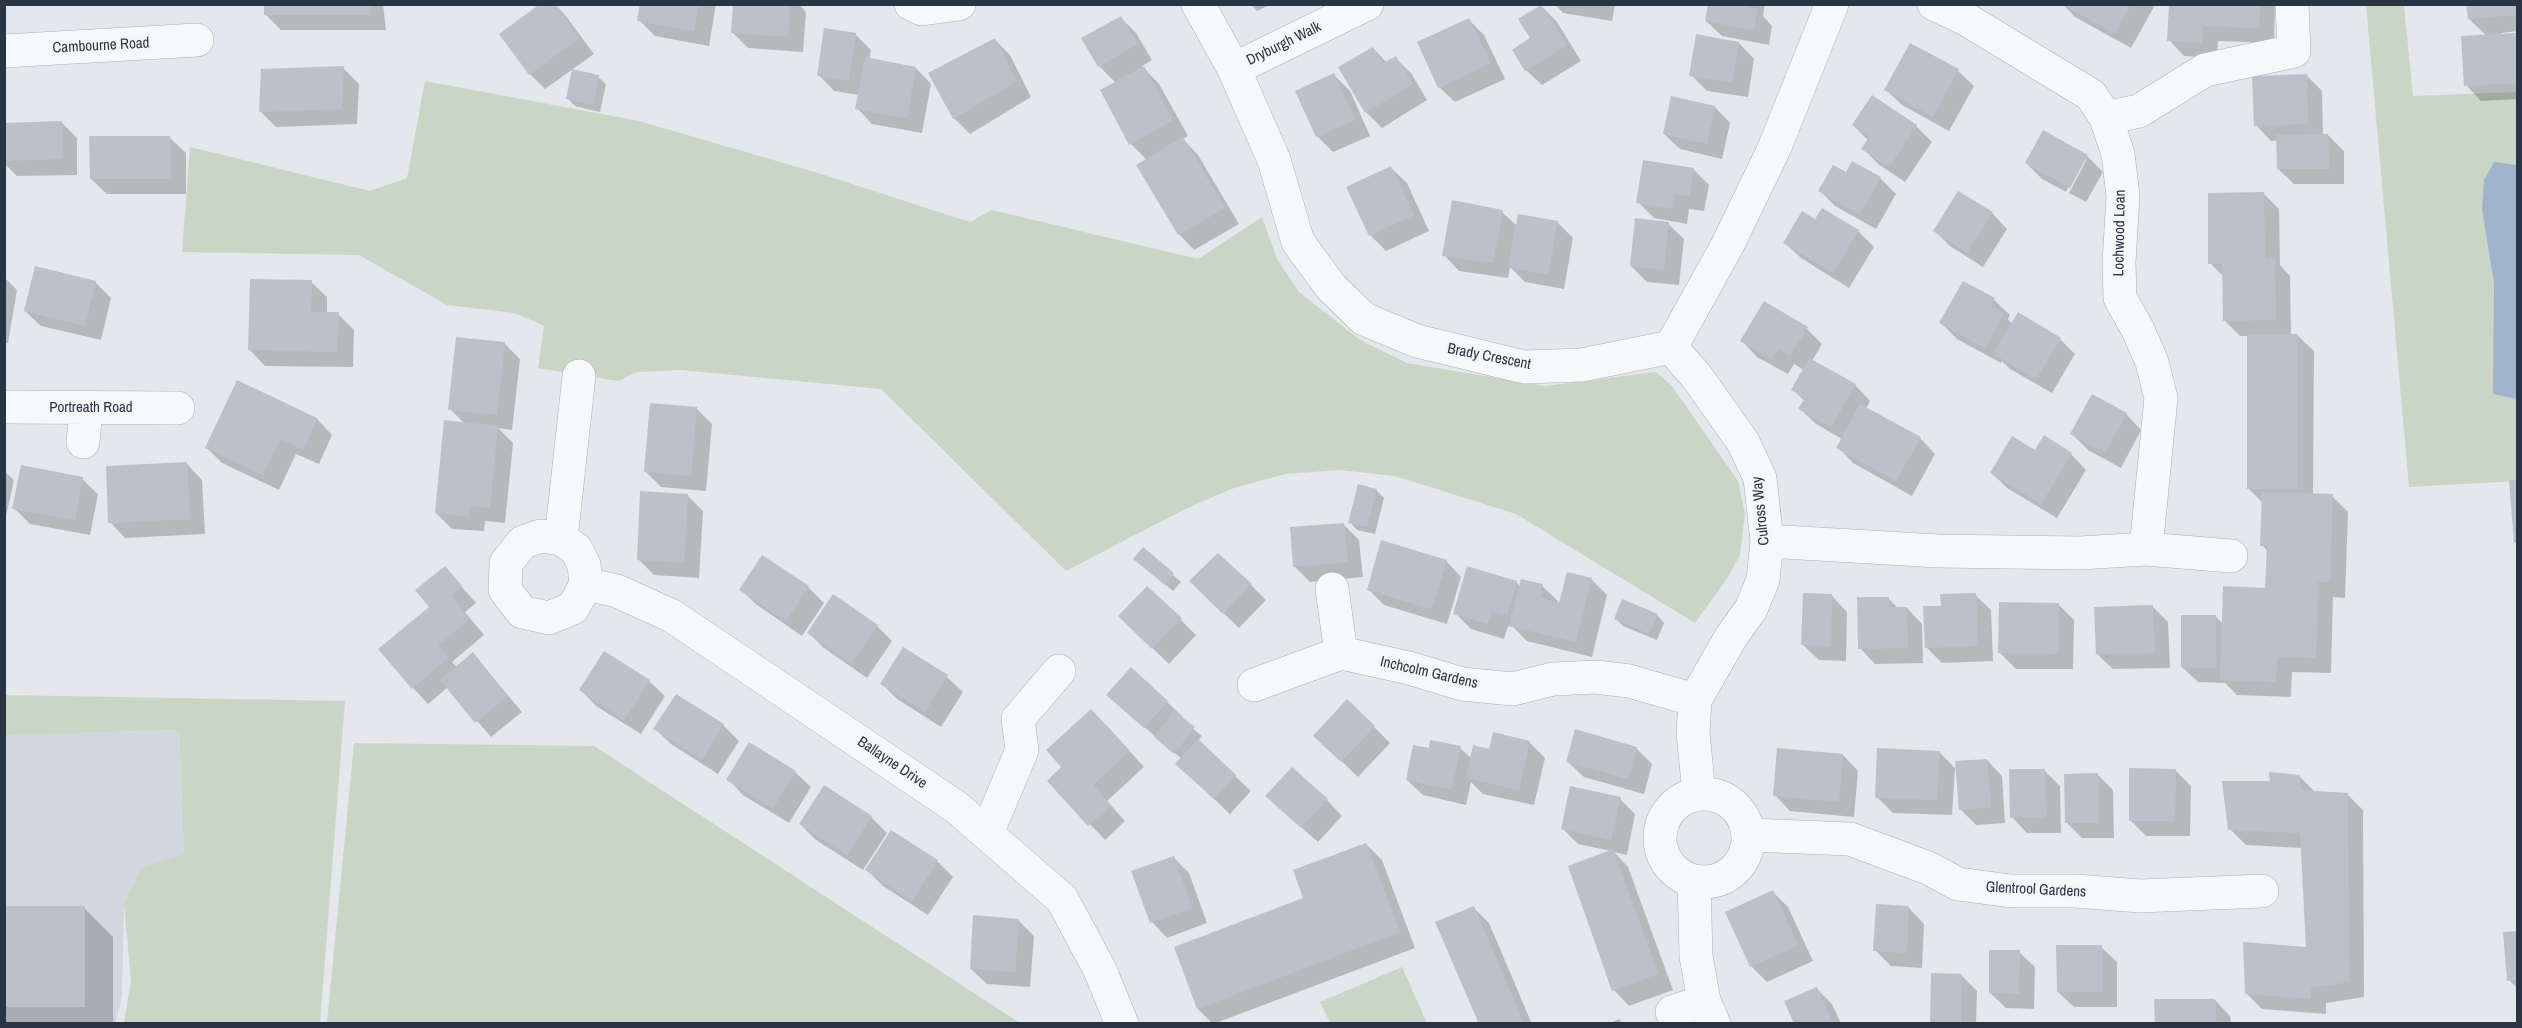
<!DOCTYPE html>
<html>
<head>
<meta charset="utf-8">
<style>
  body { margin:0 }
  #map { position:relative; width:2522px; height:1028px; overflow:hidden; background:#e4e7ec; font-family:"Archivo Narrow",sans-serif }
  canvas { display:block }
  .frame { position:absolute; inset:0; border:6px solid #2b3445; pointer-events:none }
</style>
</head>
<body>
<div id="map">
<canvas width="2522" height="1028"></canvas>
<div class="frame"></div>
</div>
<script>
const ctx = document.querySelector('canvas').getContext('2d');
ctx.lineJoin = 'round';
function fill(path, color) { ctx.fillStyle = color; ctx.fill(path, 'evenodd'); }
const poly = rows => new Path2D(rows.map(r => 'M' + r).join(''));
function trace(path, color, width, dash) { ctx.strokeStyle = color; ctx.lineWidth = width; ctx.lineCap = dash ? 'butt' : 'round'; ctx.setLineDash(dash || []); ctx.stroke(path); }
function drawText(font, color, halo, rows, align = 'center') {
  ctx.font = font + ' "Archivo Narrow",sans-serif'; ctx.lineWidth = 6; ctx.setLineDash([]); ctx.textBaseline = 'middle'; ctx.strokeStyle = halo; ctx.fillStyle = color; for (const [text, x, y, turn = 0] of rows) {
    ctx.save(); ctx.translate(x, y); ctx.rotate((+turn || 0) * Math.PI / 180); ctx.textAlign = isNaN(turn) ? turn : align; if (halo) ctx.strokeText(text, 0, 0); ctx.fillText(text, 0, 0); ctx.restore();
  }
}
const built = poly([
  [179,730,184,855,141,868,124,904,122,995,116,1023,5,1023,4,735]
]);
const green = poly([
  [2366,5,2404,5,2413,96,2517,92,2517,481,2409,487],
  [425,81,639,121,818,173,970,222,992,210,1198,259,1262,217,1277,259,1299,292,1360,340,1407,363,1545,386,1656,372,1672,386,1738,481,1745,514,1740,555,1726,580,1695,623,1516,514,1395,476,1340,470,1285,474,1231,489,1181,511,1066,571,881,389,681,370,638,372,618,381,538,368,544,326,515,313,447,305,359,255,182,252,190,147,370,191,407,178],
  [4,695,345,701,320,1023,124,1023,131,980,124,904,141,868,184,854,179,730,5,735],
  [354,743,594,746,1020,1023,327,1023],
  [1402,967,1427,1023,1330,1023,1320,1002]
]);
const water = poly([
  [2494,162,2517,165,2517,399,2493,394,2494,283,2482,209,2484,180]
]);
const shadow = poly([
  [266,4,383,4,386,30,281,30,266,15],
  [555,4,565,15,594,54,545,89,530,74],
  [642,4,716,4,709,46,655,36,639,20],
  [735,4,799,4,806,12,803,52,748,48,732,32],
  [1251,4,1272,4,1257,11],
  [1555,4,1615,4,1612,21,1563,13],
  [1709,4,1765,4,1763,16,1772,26,1769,45,1722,36,1706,21],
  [2063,4,2155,4,2155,5,2131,48,2075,17],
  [2170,4,2275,4,2274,43,2218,41,2217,58,2184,56,2169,40],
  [2468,4,2518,4,2518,31,2501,33,2502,35,2518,35,2518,99,2481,101,2466,85,2487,36,2469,19],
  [1541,6,1557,22,1581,61,1542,85,1526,70],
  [1121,18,1136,33,1152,60,1142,66,1159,84,1188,136,1183,139,1198,155,1239,224,1194,250,1179,234,1147,160,1131,144,1116,83,1099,66],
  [1469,20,1484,35,1505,79,1455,102,1439,87],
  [855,34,871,50,869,60,916,68,931,84,922,133,872,124,857,108,859,95,834,91,819,75],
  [995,40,1010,55,1031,97,970,134,954,118,930,73],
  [1739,43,1754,59,1748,97,1707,91,1691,75],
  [1373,48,1387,63,1395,58,1411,73,1427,100,1382,128,1366,112],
  [343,68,359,84,357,124,276,127,261,112],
  [1958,71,1974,86,1949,131,1902,105,1886,90],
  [1334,75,1350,91,1370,136,1333,152,1317,136],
  [2306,75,2322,91,2323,135,2328,135,2344,151,2344,184,2294,184,2278,169,2278,140,2271,141,2256,125],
  [598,77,606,84,600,112,575,106,567,98],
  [1872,97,1916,126,1932,142,1905,182,1878,164,1863,148,1868,140,1853,125],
  [1715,107,1730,123,1722,159,1680,149,1664,134],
  [61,122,77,138,77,175,17,176,4,163,4,124],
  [170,138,186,153,186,194,107,194,91,179],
  [2087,156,2103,172,2086,202,2069,193,2087,159,2084,159,2066,192,2042,179,2026,163],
  [1853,163,1880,178,1896,194,1876,229,1835,206,1820,191,1846,174],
  [1391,168,1407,183,1429,231,1386,251,1370,235],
  [1693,169,1709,185,1704,211,1689,209,1687,224,1654,218,1638,202],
  [2263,193,2279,209,2280,265,2290,276,2291,336,2298,336,2314,351,2313,495,2332,496,2348,512,2345,598,2333,597,2331,673,2292,672,2291,697,2237,695,2225,683,2198,682,2182,667,2216,617,2223,624,2267,589,2268,552,2262,545,2263,503,2248,488,2249,336,2240,336,2224,320,2224,277,2210,263],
  [1502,212,1517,226,1557,222,1573,238,1564,289,1525,282,1510,267,1508,278,1459,271,1444,255],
  [1992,213,2007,229,1983,267,1950,246,1935,231],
  [1816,222,1858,231,1874,247,1849,288,1801,258,1785,243],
  [1668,224,1684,239,1679,285,1647,282,1631,266],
  [4,277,17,290,8,343,4,343],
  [95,282,111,298,101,340,41,326,25,311],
  [311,282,327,297,327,314,338,314,354,330,353,367,265,366,250,350],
  [1994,300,2010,315,2008,319,2012,324,2060,339,2075,354,2052,393,2010,369,2002,361,2001,363,1957,339,1941,323],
  [1807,329,1822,344,1812,361,1855,385,1870,401,1866,409,1920,438,1935,454,1912,496,1853,463,1838,447,1842,439,1816,424,1800,409,1805,401,1793,390,1804,370,1794,364,1788,374,1757,357,1742,341],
  [504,343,520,359,512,430,498,428,513,443,505,523,485,521,484,531,452,529,436,513,465,424,450,409],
  [238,382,317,419,332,435,319,464,296,454,279,490,222,463,207,448],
  [696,408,712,424,706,491,661,487,645,471],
  [2126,414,2141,430,2121,468,2088,450,2072,434],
  [2035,452,2071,454,2086,470,2057,518,2007,488,1991,472],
  [187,464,202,480,205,534,125,538,110,522],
  [4,471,14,480,6,517,4,517],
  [82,479,98,494,90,535,30,524,14,508],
  [1376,490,1384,498,1375,534,1357,530,1350,522],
  [687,495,703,511,699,578,654,575,638,559],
  [1343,524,1359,540,1363,577,1310,582,1295,567],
  [1143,549,1181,582,1173,591,1143,566],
  [1446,561,1461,577,1447,624,1384,605,1368,589],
  [445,568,476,603,465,612,484,635,452,662,457,667,473,654,522,712,491,737,448,687,428,704,413,688],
  [1591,579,1607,595,1592,657,1527,641,1513,627,1508,626,1504,639,1471,629,1455,613,1516,582,1520,586,1542,586,1558,601,1557,604],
  [1191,581,1251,585,1266,600,1239,628],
  [808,587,824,603,802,636,757,605,741,590],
  [1975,595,1991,610,1993,661,1942,663,1927,648,1942,607],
  [1832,596,1847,612,1846,661,1819,660,1803,645],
  [1888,598,1899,609,1907,608,1922,624,1923,663,1875,664,1860,648],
  [2058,604,2074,620,2073,669,2016,669,2000,653],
  [2152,606,2168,622,2170,668,2113,669,2097,654],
  [1657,615,1664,623,1657,640,1623,626,1615,618],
  [1180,619,1196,635,1169,664,1136,632],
  [877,626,892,641,867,678,824,648,809,633],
  [903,649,947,677,963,692,941,727,897,699,882,684],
  [649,681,665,696,641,734,596,706,581,690],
  [1348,701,1390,743,1358,777,1331,751],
  [1167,702,1183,717,1181,719,1202,736,1198,741,1251,791,1230,814,1193,779,1182,759,1124,710],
  [723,725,739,741,718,774,671,744,655,729],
  [1107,726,1144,767,1107,801,1125,821,1105,840,1049,781],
  [1529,742,1545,758,1534,805,1483,794,1471,782,1466,805,1423,795,1407,780,1430,750,1460,748,1472,759,1490,751],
  [1636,748,1652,764,1644,794,1584,777,1568,762],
  [1939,752,1955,768,1952,815,1893,813,1877,797],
  [1843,755,1858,771,1854,817,1790,811,1775,795],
  [1987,760,2002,776,2005,823,1976,825,1960,809],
  [2044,770,2060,786,2061,833,2027,833,2012,817],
  [2175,770,2191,786,2190,836,2146,836,2130,820],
  [795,772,811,787,789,823,743,795,728,779],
  [2098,775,2113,790,2114,838,2082,838,2066,822],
  [2299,776,2316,793,2347,794,2363,810,2364,997,2326,1003,2326,1014,2262,1009,2246,993,2308,949,2302,848,2246,845,2230,829,2271,782],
  [1620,799,1635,814,1627,855,1614,852,1628,867,1673,990,1629,1006,1614,990,1611,851,1578,844,1563,829],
  [1327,800,1342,816,1318,842,1283,811],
  [871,817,887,833,863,870,816,840,800,824],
  [892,832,937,861,953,877,928,915,883,886,867,870],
  [1366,844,1382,860,1415,948,1213,1024,1198,1009,1176,948,1305,899],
  [1173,857,1189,873,1207,923,1167,938,1152,922],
  [1772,891,1788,907,1813,961,1767,982,1751,966],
  [1473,907,1489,923,1532,1024,1480,1024],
  [4,908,84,908,113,937,113,1024,4,1024],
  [1909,908,1924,924,1922,968,1891,966,1875,950],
  [1018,920,1034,936,1030,987,987,984,971,969],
  [2518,932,2518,989,2509,980],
  [2101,947,2117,962,2117,1007,2074,1007,2058,992],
  [2019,952,2035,967,2034,1009,2006,1008,1990,993],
  [1961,975,1977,991,1976,1024,1931,1024],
  [1817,989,1832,1004,1841,1024,1796,1024],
  [2215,1000,2230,1016,2231,1024,2156,1024],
  [1619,1019,1623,1024,1608,1024]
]);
const building = poly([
  [264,4,370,4,371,15,264,15],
  [540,4,555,4,579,38,529,75,499,34],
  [640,4,698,4,694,31,637,21],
  [733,4,790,4,788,37,731,33],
  [1708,4,1747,4,1746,7,1757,9,1754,30,1705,21],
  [2062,4,2131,4,2115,34],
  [2169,4,2260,4,2259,28,2203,26,2202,43,2167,41],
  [2466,4,2515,4,2516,15,2468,19],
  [1541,5,1567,45,1525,71,1512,50,1530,38,1518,19],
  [1121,16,1138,44,1098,67,1081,38],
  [1469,18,1491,63,1438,88,1417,42],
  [824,28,856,33,849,81,817,76],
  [2517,33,2518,83,2464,86,2461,36],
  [1696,34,1739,42,1732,82,1689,76],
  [995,38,1017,81,953,119,928,73],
  [1910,43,1959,69,1933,117,1884,90],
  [1373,47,1383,63,1396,56,1413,84,1365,113,1338,67],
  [865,57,916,67,907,118,855,109],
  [344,66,342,109,259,112,261,69],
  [1144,66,1173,120,1129,145,1100,90],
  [572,69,599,75,593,105,566,99],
  [1334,73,1355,120,1316,137,1295,91],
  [2307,74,2308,124,2254,126,2252,76],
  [1872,95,1917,125,1889,167,1861,149,1869,137,1852,125],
  [1671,96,1715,106,1707,144,1663,134],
  [62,121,62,159,4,161,4,123],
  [2043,130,2088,155,2070,188,2025,163],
  [2328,134,2329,169,2277,169,2276,135],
  [89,136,170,136,171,179,90,179],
  [1183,137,1225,208,1178,235,1136,165],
  [1643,160,1694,168,1689,196,1674,194,1672,209,1636,203],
  [1852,161,1881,177,1860,214,1818,191,1833,165,1846,172],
  [1391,166,1414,215,1369,236,1346,187],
  [1958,191,1993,212,1967,253,1933,231],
  [2264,192,2265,259,2275,259,2276,320,2223,321,2222,264,2208,264,2208,193],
  [1452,200,1503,210,1493,263,1442,256],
  [1822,208,1859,230,1833,273,1783,243,1802,211,1815,219],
  [1518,214,1558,221,1548,275,1508,267],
  [1635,218,1669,222,1664,270,1630,266],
  [35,266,96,281,85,326,24,311],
  [250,279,312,280,311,312,339,312,337,352,248,350],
  [1963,281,1995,298,1991,306,2004,313,1985,348,1939,323],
  [1764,301,1808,327,1790,356,1778,349,1772,360,1740,341],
  [2018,312,2061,338,2036,379,1993,354],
  [2247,334,2298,334,2298,489,2247,489],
  [456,337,505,342,497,415,448,410],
  [1809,358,1856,384,1831,427,1798,409,1805,398,1791,390],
  [237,380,317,418,303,450,281,439,263,475,205,448],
  [2092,394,2127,413,2105,453,2070,434],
  [650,403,697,407,691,476,644,472],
  [1860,404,1921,437,1896,481,1836,448],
  [444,420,498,426,490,508,470,506,469,517,435,513],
  [2044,435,2072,453,2041,504,1990,473,2012,436,2035,450],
  [187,462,190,519,108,523,106,466],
  [21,465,83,477,75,520,12,509],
  [2509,480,2518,480,2518,542,2514,543],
  [1358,484,1377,489,1367,527,1348,523],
  [640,491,688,494,684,563,637,560],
  [2262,492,2333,494,2330,582,2318,582,2316,658,2277,657,2276,682,2220,680,2223,586,2265,588,2267,546,2260,546],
  [1344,523,1348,562,1293,567,1290,527],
  [1381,540,1447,560,1432,609,1367,590],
  [1143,547,1174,573,1165,585,1133,559],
  [1218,553,1252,584,1223,614,1189,581],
  [762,555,809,586,786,621,739,590],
  [445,566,462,586,451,596,470,619,438,645,448,658,412,689,378,649,429,607,415,590],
  [1467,566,1517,581,1507,615,1492,611,1488,624,1453,614],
  [1567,572,1592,578,1576,642,1509,626,1521,579,1543,584,1540,598,1559,603],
  [1147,586,1182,618,1152,649,1118,616],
  [1803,593,1832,594,1831,646,1801,645],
  [1976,593,1978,646,1925,648,1923,606,1941,606,1940,594],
  [833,594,878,625,851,664,807,633],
  [1857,597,1889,597,1889,607,1907,607,1908,648,1858,649],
  [1622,599,1658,614,1649,634,1614,619],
  [1999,602,2059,603,2058,654,1998,653],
  [2153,605,2155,653,2096,654,2094,607],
  [2181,615,2216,615,2216,668,2181,667],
  [903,647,948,675,925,712,880,684],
  [604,651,650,680,624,720,579,690],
  [473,652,508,696,475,723,440,680],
  [1131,667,1168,701,1144,728,1106,695],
  [676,694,724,724,702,759,653,729],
  [1347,699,1375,726,1341,762,1313,736],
  [1091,709,1130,751,1093,785,1111,805,1088,826,1047,781,1061,767,1046,750],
  [1174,711,1195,727,1174,754,1154,737],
  [1575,729,1637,747,1628,779,1566,762],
  [1493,732,1530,741,1519,790,1466,778,1473,745,1489,749],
  [1198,739,1236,775,1214,799,1175,764],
  [1430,740,1461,746,1451,790,1406,780,1413,745,1429,748],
  [749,742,796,771,773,808,726,780],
  [1777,748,1843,754,1839,802,1773,796],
  [1877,748,1940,751,1937,800,1875,798],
  [1987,759,1991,807,1959,810,1955,761],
  [1292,767,1328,799,1301,828,1265,796],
  [2129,768,2176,769,2175,821,2129,821],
  [2009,769,2045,769,2046,818,2010,818],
  [2269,772,2300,775,2301,790,2348,793,2349,982,2311,988,2311,999,2245,994,2243,942,2306,947,2300,833,2228,830,2222,781,2270,781],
  [2098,773,2099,823,2065,823,2064,774],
  [824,785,872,816,847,855,799,824],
  [1570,786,1621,797,1611,840,1561,829],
  [891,830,938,860,912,901,865,870],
  [1366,843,1400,932,1197,1009,1174,947,1303,898,1293,870],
  [1613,849,1658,974,1612,991,1568,866],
  [1174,856,1192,908,1150,923,1131,871],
  [1773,890,1798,945,1750,967,1725,912],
  [1876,904,1909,906,1907,953,1873,951],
  [4,906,85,906,85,1007,4,1007],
  [1474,906,1524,1024,1479,1024,1435,922],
  [973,915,1019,919,1015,972,970,969],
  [2518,931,2518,980,2507,981,2503,932],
  [2056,945,2102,945,2102,992,2057,992],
  [1989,950,2020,950,2019,994,1989,993],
  [1931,973,1962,974,1961,1024,1930,1024],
  [1817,987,1833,1024,1794,1024,1784,1001],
  [2154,999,2215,999,2216,1024,2155,1024]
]);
const minor = poly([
  [911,4,922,9,959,4],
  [1198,4,1234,69,1274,160,1298,242,1331,287,1364,319,1417,341,1524,367,1582,365,1671,347,1727,246,1774,149,1832,4],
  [1934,4,1964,18,2091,95,2106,118,2118,154,2123,196,2119,262,2120,298,2138,330,2152,362,2161,398,2146,549],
  [4,51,197,40],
  [1234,69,1367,4],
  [2106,118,2139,111,2205,70,2294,51,2292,4],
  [1671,347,1697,377,1743,442,1760,478,1767,541,1763,580,1751,609,1731,637,1695,700,1693,733,1699,793],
  [4,407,178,408],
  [83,442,86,409],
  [541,536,561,539,576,549,584,565,586,584,573,608,549,618,522,612,505,590,506,563,523,542,541,536],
  [561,539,579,376],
  [1767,541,1938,551,2080,553,2146,549,2231,556],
  [586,584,617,591,672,616,956,807,1062,899,1100,970,1122,1024],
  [1332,589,1341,653],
  [1254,685,1341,653,1409,668,1462,684,1513,689,1553,679,1596,677,1629,681,1695,700],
  '1660 838a44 44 0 1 1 88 0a44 44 0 1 1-88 0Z',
  [987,833,1022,750,1018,719,1059,671],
  [1749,835,1850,839,1928,868,1958,884,2011,891,2076,891,2140,896,2262,891],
  [1694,881,1696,956,1704,1001,1714,1024],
  [1672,1012,1704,1001]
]);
const streetNames = [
  ["Dryburgh Walk",1284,44,-26],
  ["Cambourne Road",101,46,-3],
  ["Lochwood Loan",2120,233,-89],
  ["Brady Crescent",1489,357,11],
  ["Portreath Road",91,408],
  ["Culross Way",1761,511,-96],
  ["Inchcolm Gardens",1429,673,13],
  ["Ballayne Drive",892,763,34],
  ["Glentrool Gardens",2036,890,3]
];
fill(built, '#d2d6de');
fill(green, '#c9d6c5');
fill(water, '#9fb4cc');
fill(shadow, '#0003');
fill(building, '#bbc0ca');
trace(minor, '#a9aeb7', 34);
trace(minor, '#f7f8fa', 33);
drawText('15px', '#2b3445', '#f4f6f9', streetNames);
</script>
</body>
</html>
